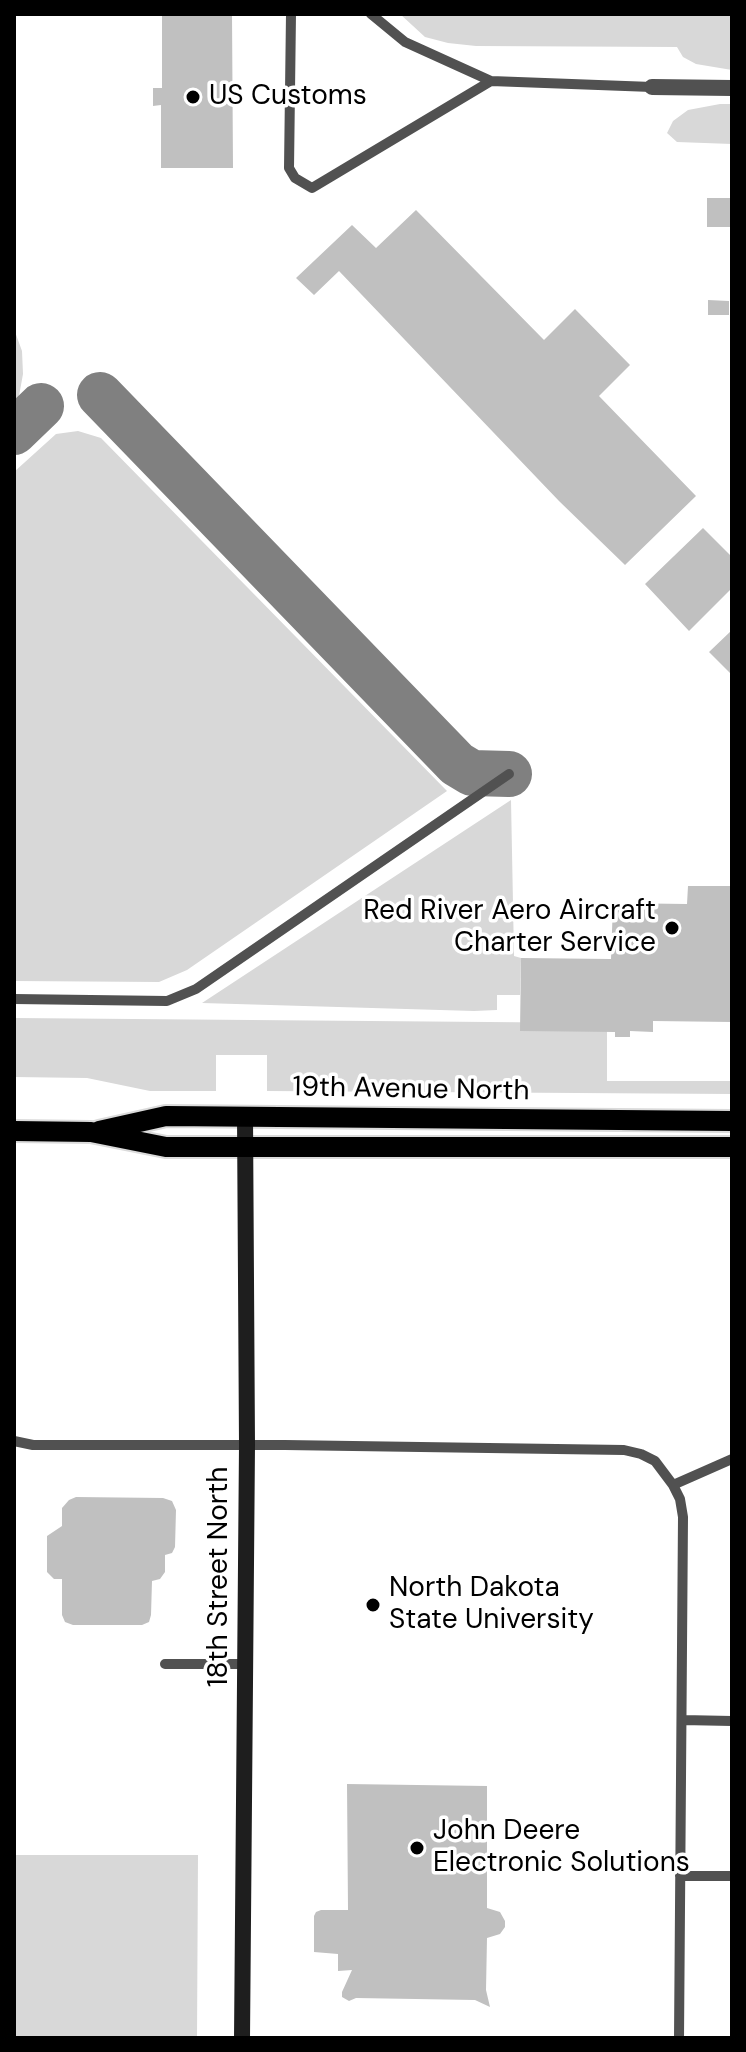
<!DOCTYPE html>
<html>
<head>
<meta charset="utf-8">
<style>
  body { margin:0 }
  #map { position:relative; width:746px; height:2052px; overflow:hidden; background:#fff; font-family:"DM Sans",sans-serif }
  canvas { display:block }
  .frame { position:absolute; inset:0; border:16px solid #000; pointer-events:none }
</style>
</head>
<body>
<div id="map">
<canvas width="746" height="2052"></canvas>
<div class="frame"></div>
</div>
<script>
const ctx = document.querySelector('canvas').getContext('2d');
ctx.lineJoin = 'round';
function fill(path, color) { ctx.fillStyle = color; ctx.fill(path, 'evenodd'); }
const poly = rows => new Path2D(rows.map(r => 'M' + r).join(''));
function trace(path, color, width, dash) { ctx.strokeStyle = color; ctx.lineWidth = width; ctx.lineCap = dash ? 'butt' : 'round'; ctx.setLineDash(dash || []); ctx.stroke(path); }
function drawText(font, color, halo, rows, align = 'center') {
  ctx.font = font + ' "DM Sans",sans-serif'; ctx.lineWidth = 7; ctx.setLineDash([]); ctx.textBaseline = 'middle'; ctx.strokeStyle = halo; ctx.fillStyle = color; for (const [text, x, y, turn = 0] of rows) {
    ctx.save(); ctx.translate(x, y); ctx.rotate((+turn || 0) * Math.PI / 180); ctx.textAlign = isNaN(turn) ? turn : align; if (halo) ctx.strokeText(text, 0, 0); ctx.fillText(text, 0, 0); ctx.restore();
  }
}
const green = poly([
  [400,14,732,14,732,70,696,64,683,57,677,47,476,46,448,43,425,37],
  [720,104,732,104,732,144,677,142,667,133,673,121,688,110],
  [14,329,22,351,23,374,19,396,14,403],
  [78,431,101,438,447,791,187,970,159,982,14,981,14,472,56,434],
  [511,800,514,956,521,958,520,995,497,995,497,1010,474,1011,202,1003],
  [14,1018,607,1023,607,1081,732,1081,732,1094,267,1091,267,1055,216,1055,216,1091,150,1091,87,1078,14,1077],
  [14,1855,198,1855,197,2038,14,2038]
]);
const taxiway = poly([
  [100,395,457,764,472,773,509,774],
  [14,432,41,406]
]);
const building = poly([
  [162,14,232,14,233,168,161,168,161,105,153,106,153,88,162,88],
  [707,198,732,198,732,227,707,227],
  [416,210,544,340,575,309,630,365,599,396,696,496,625,565,559,501,339,271,314,295,296,278,352,225,376,248],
  [708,300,729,301,729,315,708,315],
  [703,528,732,557,732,588,689,631,645,584],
  [732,630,732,675,709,652],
  [688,886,732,886,732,1022,653,1021,653,1032,630,1031,630,1037,615,1037,615,1032,520,1031,521,958,611,959,613,903,687,904],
  [76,1497,163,1498,172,1501,176,1510,175,1547,172,1553,165,1555,165,1572,160,1579,152,1581,151,1615,149,1622,142,1625,73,1625,65,1622,62,1615,62,1579,54,1579,47,1572,47,1536,62,1526,62,1508,69,1500],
  [347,1784,487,1786,487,1908,500,1912,505,1921,505,1927,500,1934,487,1938,486,1990,490,2007,475,2000,356,1998,349,2001,342,1997,342,1992,352,1970,338,1971,338,1954,314,1952,314,1916,316,1912,321,1910,348,1910]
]);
const lane = poly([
  [291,14,289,168,295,178,312,188,491,81],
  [371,14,405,42,491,81,652,87],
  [14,999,167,1001,196,989,509,774],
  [14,1441,33,1445,285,1445,624,1450,641,1454,655,1461,673,1485,680,1499,683,1517,679,2038],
  [673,1485,732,1459],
  [165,1664,245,1664],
  [682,1720,732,1721],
  [680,1876,732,1876]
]);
const street = poly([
  [652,87,732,88]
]);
const secondary = poly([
  [242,2038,247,1445,245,1116]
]);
const primary = poly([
  [14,1131,91,1132,166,1147,732,1147],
  [99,1131,166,1116,732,1121]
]);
const markers = [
  [193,97,8,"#000"],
  [672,928,8,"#000"],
  [373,1605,8,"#000"],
  [417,1848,8,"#000"]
];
const poiNames = [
  ["US Customs",209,97],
  ["Red River Aero Aircraft",656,912,"right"],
  ["Charter Service",656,944,"right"],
  ["North Dakota",389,1589],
  ["State University",389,1621],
  ["John Deere",433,1832],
  ["Electronic Solutions",433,1864]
];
const streetNames = [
  ["19th Avenue North",411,1090,1],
  ["18th Street North",220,1577,-90]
];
fill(green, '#d8d8d8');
trace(taxiway, '#808080', 46);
fill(building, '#c0c0c0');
trace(primary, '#dbdbdb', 24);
trace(lane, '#515151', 10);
trace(street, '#515151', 16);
trace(secondary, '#1e1e1e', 16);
trace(primary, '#000', 20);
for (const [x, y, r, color] of markers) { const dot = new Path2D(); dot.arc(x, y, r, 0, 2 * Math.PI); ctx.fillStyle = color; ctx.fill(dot); trace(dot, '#fff', 3); }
drawText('28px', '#000', '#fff', poiNames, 'left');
drawText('28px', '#000', '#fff', streetNames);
</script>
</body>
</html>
